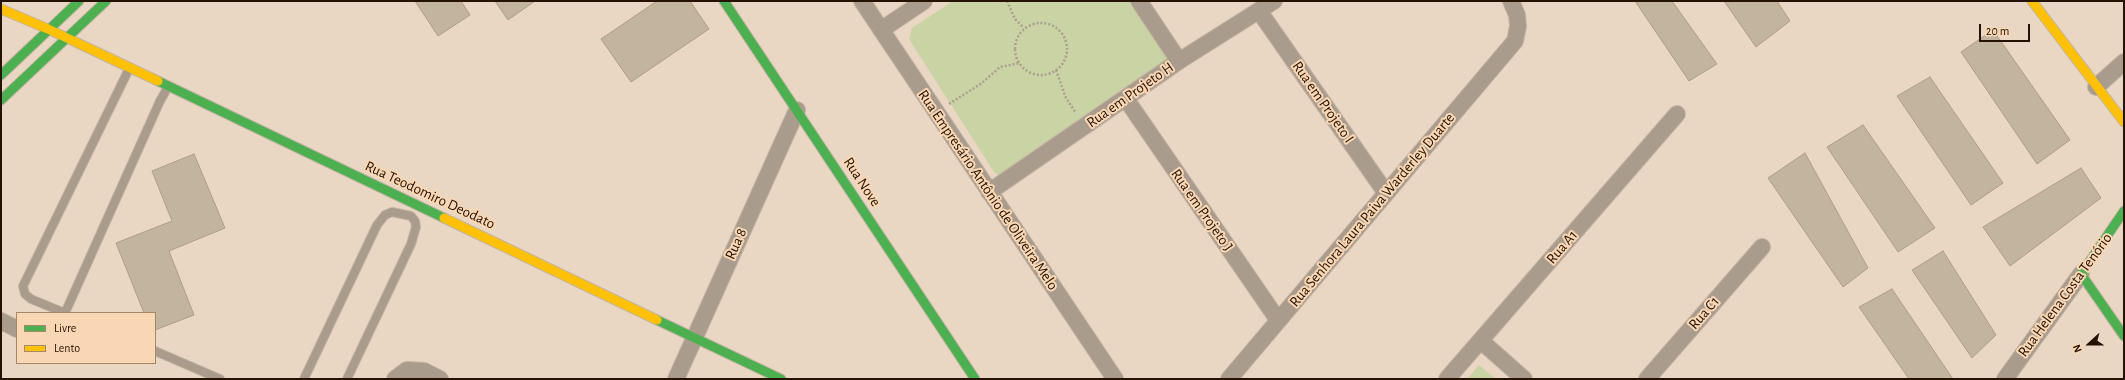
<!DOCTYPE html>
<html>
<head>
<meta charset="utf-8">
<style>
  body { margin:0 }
  #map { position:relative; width:2125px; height:380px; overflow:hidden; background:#ead7c3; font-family:"Alegreya Sans",sans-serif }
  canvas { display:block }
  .frame { position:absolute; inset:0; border:2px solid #251200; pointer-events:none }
  .legend { position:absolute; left:16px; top:312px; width:140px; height:52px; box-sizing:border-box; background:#f9d7b4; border:1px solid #a4886c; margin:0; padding:5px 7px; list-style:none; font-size:12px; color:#251200 }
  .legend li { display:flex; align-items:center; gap:8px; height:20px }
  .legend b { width:20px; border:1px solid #a4886c }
  .north { position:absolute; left:2069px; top:324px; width:40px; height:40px; -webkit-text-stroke:3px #f9d7b4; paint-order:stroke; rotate:249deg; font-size:11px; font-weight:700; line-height:16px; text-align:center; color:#251200 }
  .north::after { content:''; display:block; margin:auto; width:14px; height:18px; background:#251200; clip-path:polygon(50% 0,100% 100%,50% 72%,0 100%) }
  .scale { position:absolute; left:1979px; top:24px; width:51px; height:18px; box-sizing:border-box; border:2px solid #251200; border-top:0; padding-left:5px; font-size:12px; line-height:14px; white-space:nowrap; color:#251200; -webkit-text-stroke:3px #f9d7b4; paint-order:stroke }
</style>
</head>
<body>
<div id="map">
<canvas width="2125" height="380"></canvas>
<div class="frame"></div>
<ul class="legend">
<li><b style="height:5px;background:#4caf50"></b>Livre</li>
<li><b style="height:5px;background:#ffc107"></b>Lento</li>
</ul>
<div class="north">N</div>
<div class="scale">20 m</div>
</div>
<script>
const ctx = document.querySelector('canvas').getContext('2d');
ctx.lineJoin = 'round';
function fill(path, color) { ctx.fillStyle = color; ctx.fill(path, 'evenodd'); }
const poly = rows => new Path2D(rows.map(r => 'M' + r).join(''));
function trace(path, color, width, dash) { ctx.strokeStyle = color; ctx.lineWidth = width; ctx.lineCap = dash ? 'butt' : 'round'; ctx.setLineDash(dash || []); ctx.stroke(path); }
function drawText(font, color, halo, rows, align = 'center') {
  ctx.font = font + ' "Alegreya Sans",sans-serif'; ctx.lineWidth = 4; ctx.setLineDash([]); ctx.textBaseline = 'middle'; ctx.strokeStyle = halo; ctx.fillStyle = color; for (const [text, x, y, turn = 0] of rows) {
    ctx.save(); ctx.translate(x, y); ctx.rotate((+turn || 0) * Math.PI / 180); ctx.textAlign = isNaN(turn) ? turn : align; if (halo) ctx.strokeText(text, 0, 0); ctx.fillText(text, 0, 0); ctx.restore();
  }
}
const green = poly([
  [953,1,1138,1,1174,53,1171,71,1003,178,994,172,909,39,912,28],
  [1479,365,1496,379,1467,379]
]);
const building = poly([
  [415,1,461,1,470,15,438,36,415,1],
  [495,1,535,1,508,20,495,1],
  [657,1,690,1,709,29,631,82,601,39,657,1],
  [1635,1,1672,1,1717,64,1689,81,1635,1],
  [1724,1,1777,1,1790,21,1756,47,1724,1],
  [1993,30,2070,140,2037,164,1961,52,1993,30],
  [1930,77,2003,183,1971,205,1897,96,1930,77],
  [1863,125,1935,228,1898,252,1827,147,1863,125],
  [1805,153,1868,268,1843,287,1768,178,1805,153],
  [194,154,225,228,169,251,194,315,155,330,155,313,144,313,116,243,172,221,152,171,194,154],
  [2081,168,2101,198,2010,266,1983,227,2081,168],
  [1943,251,1996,335,1972,358,1912,270,1943,251],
  [1892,289,1953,379,1909,379,1859,307,1892,289]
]);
const path = poly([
  [1007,1,1015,19,1024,28],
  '1015 49a26 26 0 1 1 52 0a26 26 0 1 1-52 0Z',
  [1056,70,1066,98,1076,113],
  [949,104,982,83,1000,67,1020,63]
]);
const lane = poly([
  [65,313,31,299,25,294,23,286,129,69],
  [65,313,160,101,168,87],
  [155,351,220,379],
  [304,379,377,225,385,215,392,212,411,216,415,221,416,227,411,244,347,379]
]);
const street = poly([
  [862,1,1115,379],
  [1139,1,1179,61],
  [1259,11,1386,193],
  [881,30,924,1],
  [2096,87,2124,62],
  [1126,99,1278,320],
  [989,192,1179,61,1274,1],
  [1,321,17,329],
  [1481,341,1524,379],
  [395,379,407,370,424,371,440,379],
  [676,379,797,110],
  [1229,379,1515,41,1518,26,1517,15,1511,1],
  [1447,379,1677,114],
  [1647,379,1762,247],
  [2005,379,2081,274]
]);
const fast = poly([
  [724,1,975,379],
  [1,75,79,1],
  [158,81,444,218],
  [1,100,106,1],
  [2124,211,2081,274,2124,336],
  [657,320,781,379]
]);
const slow = poly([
  [2032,1,2124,122],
  [1,9,48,29,158,81],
  [444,218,657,320]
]);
const streetNames = [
  ["Rua em Projeto H",1130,95,-35],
  ["Rua em Projeto I",1323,102,55],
  ["Rua Nove",862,182,57],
  ["Rua Empresário Antônio de Oliveira Melo",988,190,56],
  ["Rua Teodomiro Deodato",430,195,25],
  ["Rua em Projeto J",1202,210,55],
  ["Rua Senhora Laura Paiva Warderley Duarte",1372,210,-50],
  ["Rua 8",736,244,-66],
  ["Rua A1",1562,247,-49],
  ["Rua Helena Costa Tenório",2065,295,-54],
  ["Rua C1",1704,313,-49]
];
fill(green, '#cad3a3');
fill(building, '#c2b49d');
trace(building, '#ac9e87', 1);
trace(lane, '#c3b4a3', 10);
trace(street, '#c3b4a3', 18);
trace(fast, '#c3b4a3', 11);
trace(slow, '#c3b4a3', 11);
trace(path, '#ad9f91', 2.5, [2, 2]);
trace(lane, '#aa9c8d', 8);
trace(street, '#aa9c8d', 16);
trace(fast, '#4caf50', 9);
trace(slow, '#ffc107', 9);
drawText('15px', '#251200', '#f9d7b4', streetNames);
</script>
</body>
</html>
